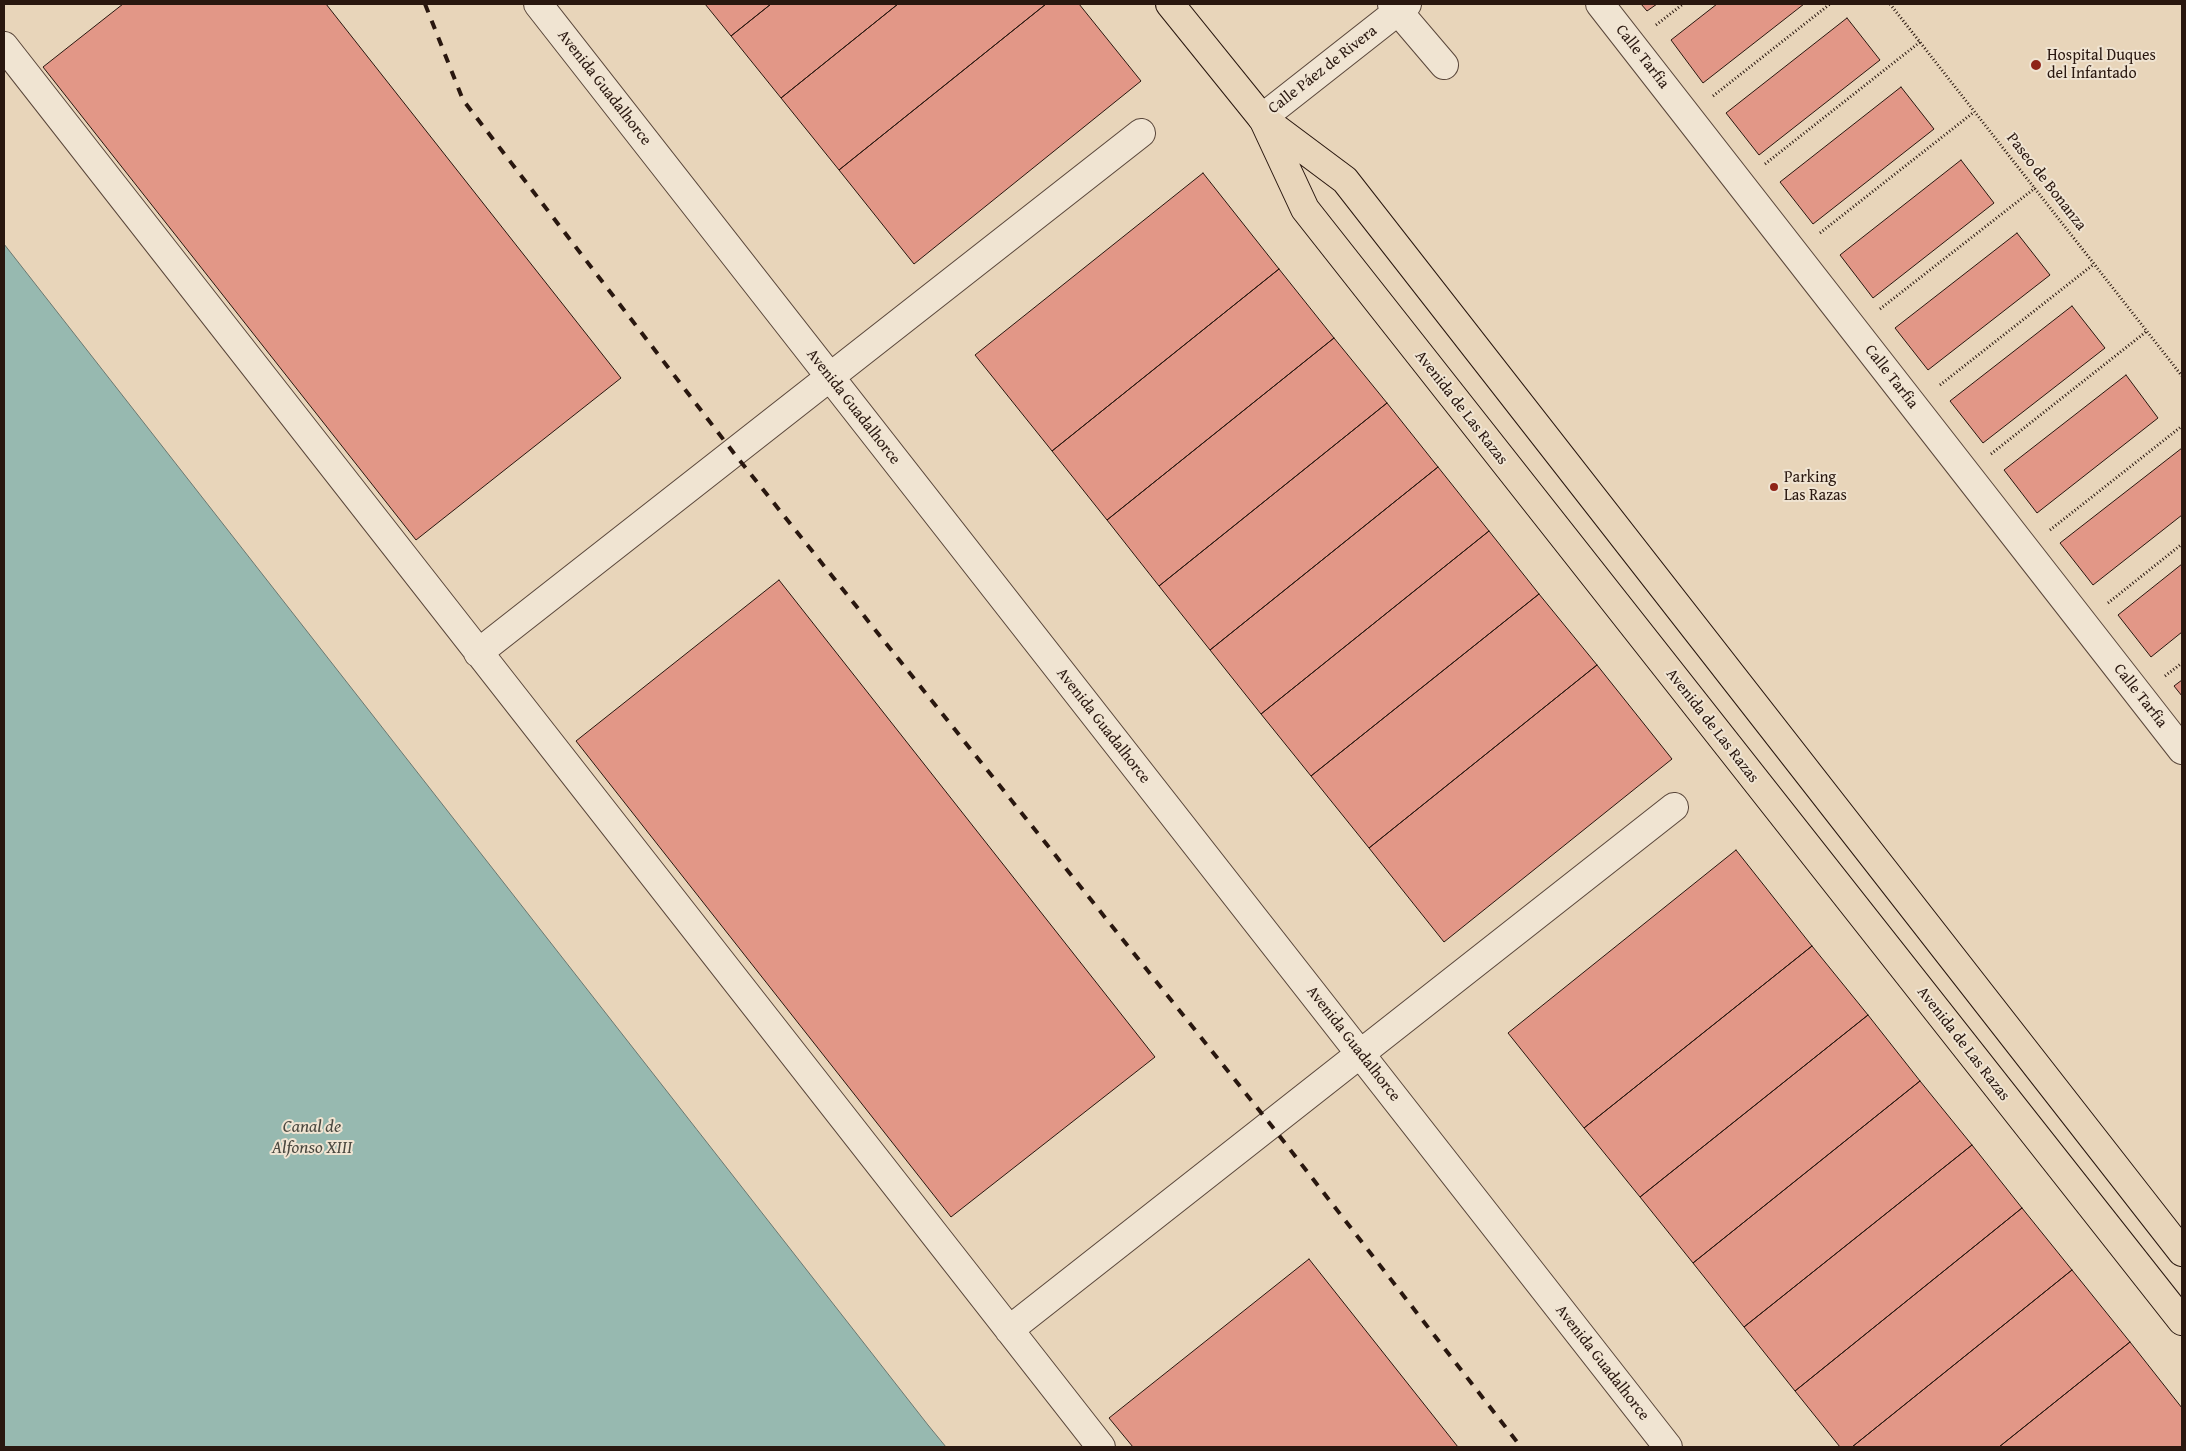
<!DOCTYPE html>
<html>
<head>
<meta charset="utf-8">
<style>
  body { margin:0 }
  #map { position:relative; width:2186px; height:1451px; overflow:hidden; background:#e8d5ba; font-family:"Gentium Book Plus",serif }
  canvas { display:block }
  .frame { position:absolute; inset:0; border:5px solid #29170f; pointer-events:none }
</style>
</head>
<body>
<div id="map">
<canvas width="2186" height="1451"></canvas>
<div class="frame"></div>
</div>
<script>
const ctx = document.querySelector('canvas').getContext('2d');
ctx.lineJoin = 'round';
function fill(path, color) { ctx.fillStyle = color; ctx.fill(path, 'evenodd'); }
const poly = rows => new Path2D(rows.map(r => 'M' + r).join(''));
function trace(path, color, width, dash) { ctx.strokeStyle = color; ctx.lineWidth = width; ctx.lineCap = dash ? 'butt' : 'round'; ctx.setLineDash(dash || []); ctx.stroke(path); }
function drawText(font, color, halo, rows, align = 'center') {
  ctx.font = font + ' "Gentium Book Plus",serif'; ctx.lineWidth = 4; ctx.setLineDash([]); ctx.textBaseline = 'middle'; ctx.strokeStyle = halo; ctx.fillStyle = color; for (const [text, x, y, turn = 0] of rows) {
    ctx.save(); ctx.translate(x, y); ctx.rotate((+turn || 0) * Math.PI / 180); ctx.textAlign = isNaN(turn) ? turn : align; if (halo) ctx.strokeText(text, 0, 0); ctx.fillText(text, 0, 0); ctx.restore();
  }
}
const water = poly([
  [4,244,928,1425,946,1447,4,1447,4,244]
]);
const building = poly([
  [123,4,326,4,621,378,416,540,43,67,123,4],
  [705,4,771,4,731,36,705,4],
  [771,4,898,4,781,98,731,36,771,4],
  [898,4,1046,4,839,170,781,98,898,4],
  [1046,4,1079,4,1141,81,914,264,839,170,1046,4],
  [1641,4,1657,4,1647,11,1641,4],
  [1717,4,1804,4,1703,83,1671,40,1717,4],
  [1847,18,1880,60,1759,155,1726,113,1847,18],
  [1901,87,1934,129,1813,224,1780,182,1901,87],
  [1961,160,1994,203,1873,298,1840,255,1961,160],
  [1203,173,1279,269,1052,451,975,355,1203,173],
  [2017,233,2050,275,1928,370,1895,328,2017,233],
  [1279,269,1334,338,1107,520,1052,451,1279,269],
  [2072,306,2105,348,1983,443,1950,401,2072,306],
  [1334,338,1387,403,1159,586,1107,520,1334,338],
  [2126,375,2158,418,2037,513,2004,470,2126,375],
  [1387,403,1438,467,1210,650,1159,586,1387,403],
  [2182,448,2182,515,2093,585,2060,543,2182,448],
  [1438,467,1489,531,1261,714,1210,650,1438,467],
  [1489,531,1539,594,1311,776,1261,714,1489,531],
  [2182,564,2182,632,2151,657,2118,615,2182,564],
  [779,580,1155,1057,951,1217,576,741,779,580],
  [1539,594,1597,665,1369,848,1311,776,1539,594],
  [1597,665,1672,759,1444,942,1369,848,1597,665],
  [2182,680,2182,696,2174,686,2182,680],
  [1736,850,1812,946,1584,1128,1508,1033,1736,850],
  [1812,946,1868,1015,1640,1197,1584,1128,1812,946],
  [1868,1015,1920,1081,1693,1263,1640,1197,1868,1015],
  [1920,1081,1972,1145,1744,1327,1693,1263,1920,1081],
  [1972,1145,2022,1208,1795,1391,1744,1327,1972,1145],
  [2022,1208,2072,1270,1852,1447,1840,1447,1795,1391,2022,1208],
  [1309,1259,1458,1447,1133,1447,1109,1418,1309,1259],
  [2072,1270,2130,1342,1999,1447,1852,1447,2072,1270],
  [2130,1342,2182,1408,2182,1447,1999,1447,2130,1342]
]);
const path = poly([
  [1890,4,2182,376],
  [1656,25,1683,4],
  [1713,96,1830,4],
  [1765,164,1920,42],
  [1820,233,1974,112],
  [1880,309,2035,188],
  [1940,385,2094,264],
  [1991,454,2147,331],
  [2050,530,2182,426],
  [2108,603,2182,544],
  [2165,676,2182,663]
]);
const minor = poly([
  [538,4,1668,1447],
  [1392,4,1444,65],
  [1600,4,2182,750],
  [4,46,1101,1447],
  [1262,118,1407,4],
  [478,653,1141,133],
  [1009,1330,1674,807]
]);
const major = poly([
  [1170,4,1262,118,1345,180,2182,1252],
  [1264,121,1305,209,2182,1321]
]);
const rail = poly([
  [425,4,463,100,733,452,1271,1125,1521,1447]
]);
const markers = [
  [2036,65,6,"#8f2418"],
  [1774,487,5,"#8f2418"]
];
const poiNames = [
  ["Hospital Duques",2047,56],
  ["del Infantado",2047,74],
  ["Parking",1784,478],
  ["Las Razas",1784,496]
];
const streetNames = [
  ["Calle Tarfia",1642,57,52],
  ["Calle Páez de Rivera",1323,70,-38],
  ["Avenida Guadalhorce",604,88,52],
  ["Paseo de Bonanza",2046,182,52],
  ["Calle Tarfia",1891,377,52],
  ["Avenida Guadalhorce",853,407,52],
  ["Avenida de Las Razas",1461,408,52],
  ["Calle Tarfia",2140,696,52],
  ["Avenida Guadalhorce",1103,726,52],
  ["Avenida de Las Razas",1712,726,52],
  ["Avenida Guadalhorce",1353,1044,52],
  ["Avenida de Las Razas",1963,1044,52],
  ["Avenida Guadalhorce",1602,1363,52]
];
const waterNames = [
  ["Canal de",312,1127],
  ["Alfonso XIII",312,1148]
];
fill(water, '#97b9b0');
trace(water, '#6b7870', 1);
fill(building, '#e29787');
trace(building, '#29170f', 1);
trace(minor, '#59463a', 30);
trace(major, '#29170f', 30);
trace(path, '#29170f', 3, [1, 2.5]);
trace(minor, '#f0e4d2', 28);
trace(major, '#e8d5ba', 28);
trace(rail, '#29170f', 4, [9, 9]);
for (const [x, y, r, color] of markers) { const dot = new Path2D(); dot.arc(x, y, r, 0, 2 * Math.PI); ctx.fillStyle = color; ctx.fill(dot); trace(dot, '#f0e4d2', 2); }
drawText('16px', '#29170f', '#f0e4d2', poiNames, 'left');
drawText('16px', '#29170f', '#f0e4d2', streetNames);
drawText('italic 18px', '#4a483f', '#f0e4d2', waterNames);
</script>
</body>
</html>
